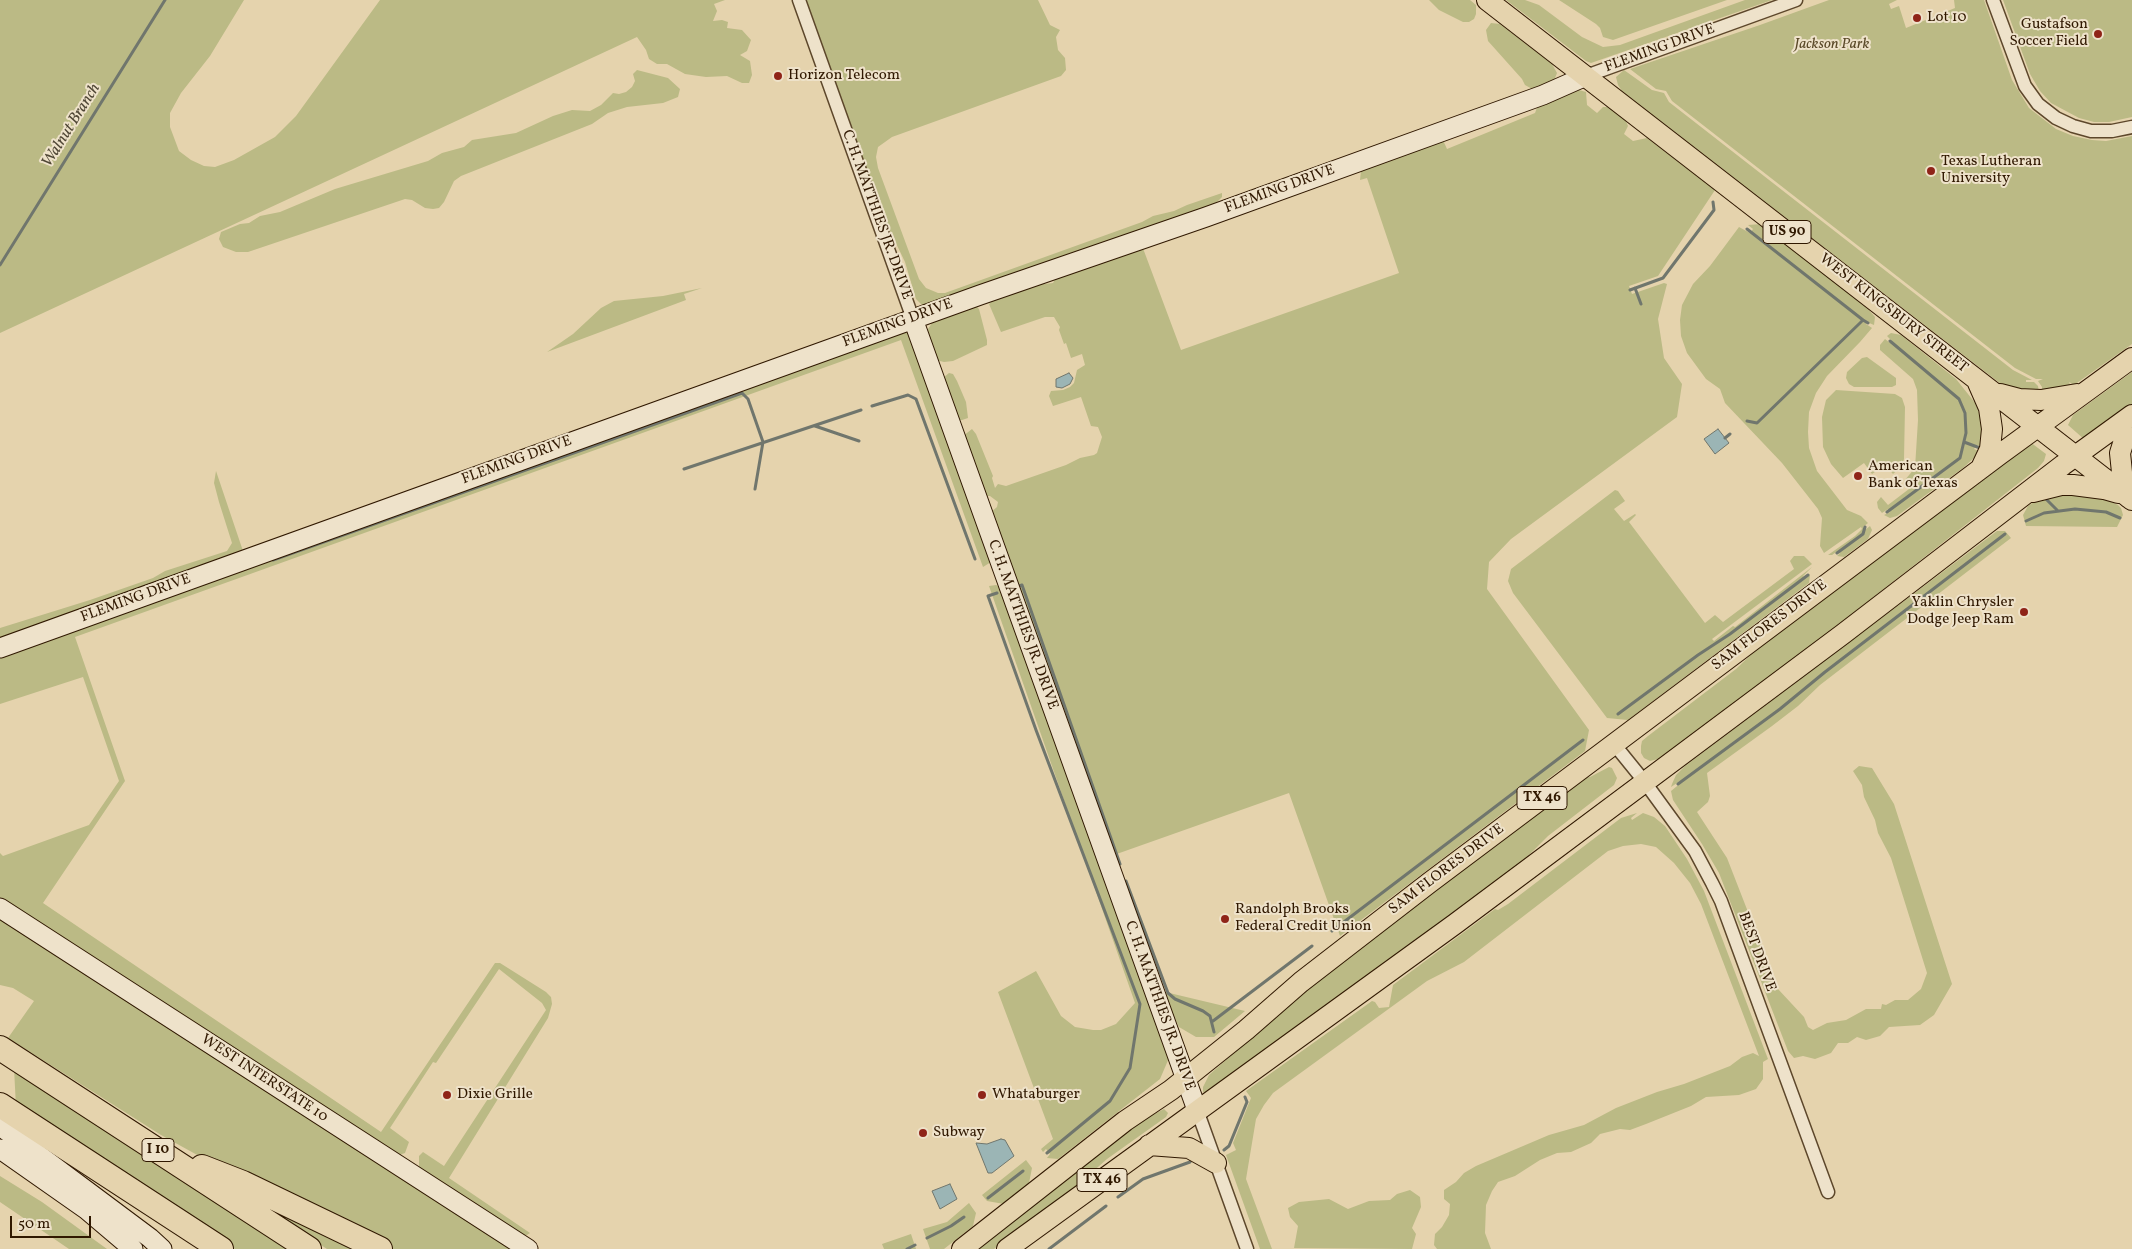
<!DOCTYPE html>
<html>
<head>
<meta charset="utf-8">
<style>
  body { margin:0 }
  #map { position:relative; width:2132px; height:1249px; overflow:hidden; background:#e5d3ad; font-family:Vollkorn,serif }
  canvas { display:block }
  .scale { position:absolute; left:10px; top:1216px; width:81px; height:22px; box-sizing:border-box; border:2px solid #301800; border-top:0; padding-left:6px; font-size:15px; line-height:18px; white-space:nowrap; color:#301800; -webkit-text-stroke:4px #eee2ca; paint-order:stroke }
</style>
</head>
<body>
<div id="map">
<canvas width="2132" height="1249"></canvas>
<div class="scale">50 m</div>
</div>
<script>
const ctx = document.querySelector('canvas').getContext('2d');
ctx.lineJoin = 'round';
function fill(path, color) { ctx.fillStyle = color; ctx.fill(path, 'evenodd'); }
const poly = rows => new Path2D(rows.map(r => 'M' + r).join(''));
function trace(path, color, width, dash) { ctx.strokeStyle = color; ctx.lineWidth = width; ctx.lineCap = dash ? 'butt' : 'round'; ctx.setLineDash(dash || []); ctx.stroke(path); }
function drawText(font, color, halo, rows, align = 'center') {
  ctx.font = font + ' Vollkorn,serif'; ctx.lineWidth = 4; ctx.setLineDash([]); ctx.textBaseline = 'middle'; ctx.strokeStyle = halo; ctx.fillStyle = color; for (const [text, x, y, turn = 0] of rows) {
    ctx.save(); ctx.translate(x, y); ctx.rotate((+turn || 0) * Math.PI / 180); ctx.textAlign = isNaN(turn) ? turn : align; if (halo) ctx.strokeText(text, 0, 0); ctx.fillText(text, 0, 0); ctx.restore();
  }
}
const green = poly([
  [0,0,244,0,210,56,181,93,170,113,170,127,179,151,191,160,204,166,215,167,234,160,275,137,296,116,380,0,725,0,714,4,717,11,713,21,722,20,728,22,727,28,742,30,751,40,747,51,740,55,750,61,752,75,749,83,742,83,727,76,706,77,685,74,667,64,657,64,649,59,646,50,637,37,0,333],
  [804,0,1038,0,1050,25,1060,30,1056,37,1058,50,1065,58,1066,70,1061,76,892,137,878,147,876,157,878,168,919,279,926,288,938,293,945,293,1142,222,1153,216,1174,211,1187,205,1222,193,1222,197,1217,202,1219,205,923,306,916,299,905,262,881,212],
  [1429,0,1470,0,1476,5,1476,14,1474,19,1469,22,1463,22,1439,10],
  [1506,0,1525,0,1539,5,1582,37,1603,47,1620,45,1745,0,1772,0,1591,63,1586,61],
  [1559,0,1727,0,1613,40,1603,37,1600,28,1596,24],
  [1829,0,1897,0,1889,4,1891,9,1899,6,1906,28,1955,8,1954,0,1984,0,2012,80,2029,108,2056,129,2073,136,2092,140,2106,141,2132,136,2132,344,2074,385,2069,382,2071,387,2042,392,2042,387,2038,381,2043,379,2036,379,2015,368,1672,101,1666,91,1656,89,1630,69,1760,25],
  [2003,0,2132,0,2132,117,2109,122,2094,122,2079,118,2051,103,2040,91,2030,74],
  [1491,23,1500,24,1552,64,1557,73,1553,83,1534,90,1525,85,1522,79,1488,41,1486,30],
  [637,70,668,78,680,89,678,97,663,103,627,107,608,113,592,124,461,176,454,181,444,202,439,208,433,209,425,208,412,200,405,199,248,252,236,252,223,247,219,239,221,232,240,224,249,223,260,216,280,212,335,189,428,161,442,153,464,147,472,140,516,133,553,116,572,110,590,111,601,105,613,93,619,94,626,92,632,87,635,81,633,74],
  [1624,70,1652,90,1664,93,1669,102,2013,370,2032,380,2026,380,2026,382,2034,382,2038,386,2039,392,2013,389,2001,384,1755,194,1622,91,1618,85,1616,77],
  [1579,90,1586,92,1587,105,1597,113,1603,107,1608,107,1626,121,1628,126,1624,134,1633,141,1647,138,1715,190,1658,276,1629,286,1632,294,1664,283,1667,284,1658,319,1664,358,1682,384,1677,417,1511,539,1489,562,1487,589,1589,730,1585,751,1340,936,1289,793,1111,856,990,513,997,507,998,502,990,496,987,496,985,500,963,436,972,429,976,434,993,476,992,478,995,488,998,484,1006,486,1066,465,1080,458,1094,455,1097,453,1102,437,1098,427,1091,426,1081,397,1053,406,1049,396,1051,391,1063,390,1070,387,1074,383,1077,370,1085,365,1082,354,1071,358,1066,343,1064,344,1059,330,1060,327,1054,317,1045,317,1001,332,989,304,992,301,1043,278,1044,284,1053,283,1058,273,1141,243,1181,350,1399,273,1367,178,1360,180,1361,171,1368,164,1442,138,1447,149,1535,113,1538,105],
  [1761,224,1868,309,1875,317,1874,325,1867,322,1866,324,1872,328,1860,342,1827,376,1816,393,1809,412,1808,432,1809,448,1817,471,1847,510,1861,516,1868,523,1863,527,1865,530,1870,526,1872,530,1868,539,1844,557,1837,556,1840,553,1839,550,1832,555,1828,555,1855,536,1862,529,1861,527,1824,553,1820,546,1822,518,1818,509,1782,463,1725,403,1720,389,1706,379,1687,353,1681,336,1680,320,1682,305,1693,284,1710,266,1739,227,1750,233,1753,229,1748,225],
  [702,288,684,294,686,300,547,352,573,334,601,308,614,301,663,296],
  [975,305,979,309,987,340,987,345,953,361,944,362,936,360,927,337,928,329,932,323,935,319],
  [905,332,910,334,991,562,983,567,901,340,75,637,125,781,43,903,381,1132,495,963,500,963,546,992,551,997,552,1004,548,1018,449,1178,530,1233,527,1235,523,1236,421,1174,419,1167,419,1156,423,1152,444,1166,546,1010,542,1003,499,969,436,1063,433,1062,390,1128,409,1142,405,1153,399,1155,0,900,0,853,3,856,89,825,119,781,83,677,0,704,0,653],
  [1891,333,1901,335,1956,379,1976,404,1984,426,1982,428,1981,447,1977,445,1974,449,1979,451,1976,456,1963,468,1897,516,1890,518,1884,515,1890,512,1888,509,1882,513,1878,508,1877,502,1881,497,1888,505,1909,489,1904,481,1915,468,1918,420,1917,390,1913,379,1880,350,1880,345,1885,339,1890,343,1892,341,1887,336],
  [1867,357,1896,378,1896,385,1892,387,1854,387,1849,384,1846,378,1847,372,1862,358],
  [2132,372,2132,407,2085,440,2068,425,2073,415],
  [949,373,953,374,957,381,966,402,968,418,962,420,958,420,943,378],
  [1836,390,1895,394,1902,398,1905,407,1904,459,1902,466,1893,474,1885,465,1872,474,1864,463,1843,478,1831,464,1823,447,1822,417,1826,400],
  [2030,442,2046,454,2044,461,2038,468,1811,646,1658,759,1650,761,1644,758,1641,753,1641,746,1642,741,1648,736,1736,669,1759,647],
  [216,471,244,554,0,643,0,628,90,600,153,578,165,571,227,551,232,543,219,502,214,483],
  [1615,490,1618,491,1625,501,1614,509,1624,521,1635,514,1636,515,1629,522,1705,623,1715,615,1723,622,1794,569,1790,561,1794,556,1804,556,1812,564,1712,639,1714,641,1733,626,1735,627,1812,567,1803,576,1805,578,1810,575,1809,583,1628,720,1607,718,1513,593,1508,581,1511,569],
  [2070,492,2072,495,2095,495,2118,505,2121,508,2123,515,2117,527,2026,526,2023,515,2028,506,2040,498],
  [1997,531,2005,531,2011,538,1820,685,1798,706,1772,726,1707,773,1710,796,1708,802,1697,812,1727,858,1778,989,1804,1017,1808,1027,1813,1030,1827,1023,1846,1020,1866,1009,1881,1009,1882,1004,1886,1005,1895,1000,1908,1000,1921,989,1927,973,1891,858,1878,833,1875,820,1864,797,1862,785,1853,771,1859,766,1872,768,1894,804,1952,984,1934,1015,1920,1025,1889,1027,1880,1036,1866,1040,1857,1037,1848,1043,1838,1043,1831,1053,1815,1059,1803,1056,1794,1058,1788,1051,1719,873,1702,844,1673,800,1671,791,1682,782,1680,781,1671,787,1672,784,1676,775,1685,766],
  [996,585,1002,588,1169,1058,1160,1079,1058,1159,1047,1158,1050,1154,1046,1149,1043,1152,1041,1149,1053,1139,998,992,1036,971,1061,1016,1075,1027,1093,1030,1101,1030,1116,1024,1135,1003,989,586],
  [1609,767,1612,768,1617,778,1614,785,1548,836,1518,866,1273,1047,1205,1093,1203,1092,1203,1087,1209,1075,1294,1000,1583,778,1590,777],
  [1637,813,1631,818,1632,820,1643,813,1654,817,1665,826,1687,859,1704,891,1768,1059,1763,1062,1763,1079,1756,1089,1739,1095,1706,1097,1691,1106,1646,1124,1630,1130,1620,1129,1600,1134,1591,1143,1571,1152,1557,1153,1540,1160,1515,1176,1498,1182,1492,1191,1486,1205,1485,1233,1491,1249,1437,1249,1434,1245,1435,1234,1442,1227,1449,1215,1450,1204,1444,1199,1444,1190,1456,1182,1464,1173,1476,1166,1549,1135,1584,1125,1616,1108,1657,1092,1684,1084,1730,1066,1742,1057,1753,1053,1759,1056,1701,904,1690,883,1674,863,1656,847,1641,844,1623,846,1608,851,1464,962,1427,981,1273,1093,1264,1105,1256,1119,1246,1179,1272,1249,1260,1249,1226,1155,1236,1150,1233,1143,1251,1098,1246,1091,1372,1001,1375,1002,1379,1008,1389,1007,1393,985,1495,909,1498,910,1508,904,1621,818],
  [0,918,514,1249,390,1249,219,1167,161,1135,8,1038,34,1001,13,988,0,985],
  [1161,991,1245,1011,1214,1037,1196,1037,1179,1027],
  [14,1068,290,1249,235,1249,16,1107],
  [1164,1109,1168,1113,1166,1117,1107,1159,1071,1191,994,1249,974,1249,1139,1122],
  [1026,1160,1032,1168,1029,1183,1004,1204,987,1201,982,1195],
  [0,1176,42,1202,107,1249,69,1249,0,1202],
  [1410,1190,1420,1197,1421,1207,1412,1228,1416,1234,1412,1249,1294,1248,1298,1226,1290,1217,1288,1208,1299,1202,1329,1199,1348,1209,1369,1201,1390,1200,1397,1194],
  [969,1203,976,1213,973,1226,944,1249,930,1249,923,1229,947,1222],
  [274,1204,367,1249,327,1249,271,1212],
  [911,1234,916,1249,884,1249,882,1244]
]);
const water = poly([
  [1069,373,1073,378,1070,384,1062,388,1056,387,1056,379,1069,373],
  [1718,429,1729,443,1715,454,1704,439,1718,429],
  [1001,1139,1005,1140,1014,1156,992,1173,988,1173,976,1143,987,1144,1001,1139],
  [950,1184,957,1199,940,1209,932,1191,950,1184]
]);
const stream = poly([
  [1747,229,1863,320],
  [0,265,165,0],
  [1635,288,1641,304],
  [1630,290,1663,278,1714,210,1713,202],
  [872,406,908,395,916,399,975,559],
  [1747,421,1757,423,1860,323,1863,320,1868,323],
  [815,426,859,441],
  [1725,438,1730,434],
  [1964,442,1980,448],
  [684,469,861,410],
  [2045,498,2057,510],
  [1887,512,1960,458,1966,433,1965,413,1959,399,1890,341],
  [2026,521,2044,513,2075,509,2106,512,2120,518],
  [1837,553,1863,534,1865,527],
  [273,560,742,393,748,399,763,442,755,489],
  [1019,586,1022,585,1120,864],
  [997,593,988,596,1036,730,1140,1004,1130,1068,1110,1101,1047,1153],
  [1618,714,1698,655,1730,634,1808,575],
  [1678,784,1780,709,1825,672,2005,534],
  [1126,881,1168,993,1175,999,1203,1011,1210,1016,1214,1032],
  [1332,931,1583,740],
  [1213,1021,1312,946],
  [1224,1150,1229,1146,1247,1102,1245,1097],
  [1118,1197,1143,1179,1190,1162],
  [988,1198,1023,1171],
  [927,1238,951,1226,964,1217],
  [907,1249,915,1245],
  [1049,1249,1106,1206]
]);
const street = poly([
  [799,0,913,319],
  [1993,0,2025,86,2038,104,2056,118,2073,126,2091,131,2112,131,2132,127],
  [1586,76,1796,0],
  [1614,744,1644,781,1695,851,1712,883,1721,901,1828,1192],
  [1197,1110,1247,1249]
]);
const secondary = poly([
  [913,319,1197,1110],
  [0,648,980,295,1206,217,1543,95,1586,76],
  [0,908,528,1249],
  [0,1126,150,1238,162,1249],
  [0,1149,87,1210,133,1249]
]);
const primary = poly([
  [1487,0,2132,500],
  [1978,383,1989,408,1992,429,1990,449,1982,466],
  [2000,394,2019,399,2041,400,2077,394],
  [2033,492,2061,485,2073,485,2104,489,2118,493],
  [2129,498,2123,482,2120,453,2132,415],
  [1149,1145,1189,1148,1216,1163],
  [962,1249,1125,1121,1171,1090,1246,1030,1301,982,1429,883,1999,455,2132,358],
  [1007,1249,1455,924,1843,634,2063,465,2132,415]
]);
const highway = poly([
  [0,1048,309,1249],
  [0,1105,221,1249],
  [202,1167,243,1183,380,1249]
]);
const markers = [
  [1917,18,5,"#8f2418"],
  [2098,34,5,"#8f2418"],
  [778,76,5,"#8f2418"],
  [1931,171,5,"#8f2418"],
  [1858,476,5,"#8f2418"],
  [2024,612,5,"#8f2418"],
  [1225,919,5,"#8f2418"],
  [447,1095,5,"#8f2418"],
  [982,1095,5,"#8f2418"],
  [923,1133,5,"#8f2418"]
];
const shields = [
  [1787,232,48],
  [1542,798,50],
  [158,1150,32],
  [1102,1180,50]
];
const shieldNames = [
  ["US 90",1787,232],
  ["TX 46",1542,798],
  ["I 10",158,1150],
  ["TX 46",1102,1180]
];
const poiNames = [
  ["Lot 10",1927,18],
  ["Gustafson",2088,25,"right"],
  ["Soccer Field",2088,42,"right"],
  ["Horizon Telecom",788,76],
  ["Texas Lutheran",1941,162],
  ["University",1941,179],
  ["American",1868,467],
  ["Bank of Texas",1868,484],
  ["Yaklin Chrysler",2014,603,"right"],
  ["Dodge Jeep Ram",2014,620,"right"],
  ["Randolph Brooks",1235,910],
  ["Federal Credit Union",1235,927],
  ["Dixie Grille",457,1095],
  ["Whataburger",992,1095],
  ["Subway",933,1133]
];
const parkNames = [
  ["Jackson Park",1832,45]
];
const streetNames = [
  ["FLEMING DRIVE",1660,49,-20],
  ["FLEMING DRIVE",1280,190,-20],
  ["C. H. MATTHIES JR. DRIVE",876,215,70],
  ["WEST KINGSBURY STREET",1893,314,38],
  ["FLEMING DRIVE",898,324,-20],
  ["FLEMING DRIVE",517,461,-20],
  ["FLEMING DRIVE",136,599,-20],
  ["C. H. MATTHIES JR. DRIVE",1022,625,70],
  ["SAM FLORES DRIVE",1770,626,-37],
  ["SAM FLORES DRIVE",1447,870,-37],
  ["BEST DRIVE",1756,952,70],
  ["C. H. MATTHIES JR. DRIVE",1159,1006,70],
  ["WEST INTERSTATE 10",264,1079,33]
];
const waterNames = [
  ["Walnut Branch",72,126,-58]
];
fill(green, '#bbba85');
fill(water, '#9bb5b5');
trace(water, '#70766d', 1);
trace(stream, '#70766d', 3);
trace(street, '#5d472b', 15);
trace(secondary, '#301800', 21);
trace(primary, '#301800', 22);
trace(highway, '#301800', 26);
trace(street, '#eee2ca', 12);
trace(secondary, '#eee2ca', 19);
trace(primary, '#e5d3ad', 20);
trace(highway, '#e5d3ad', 24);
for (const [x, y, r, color] of markers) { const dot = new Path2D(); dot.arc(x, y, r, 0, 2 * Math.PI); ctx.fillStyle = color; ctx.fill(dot); trace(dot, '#eee2ca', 2); }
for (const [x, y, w] of shields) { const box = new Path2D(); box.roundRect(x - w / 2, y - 11.5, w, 23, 4); ctx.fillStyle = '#eee2ca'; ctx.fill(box); trace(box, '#301800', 1); }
drawText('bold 14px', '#301800', null, shieldNames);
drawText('15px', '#301800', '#eee2ca', poiNames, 'left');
drawText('italic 15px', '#5a4928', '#eee2ca', parkNames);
drawText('15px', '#301800', '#eee2ca', streetNames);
drawText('italic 16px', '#504736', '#eee2ca', waterNames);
</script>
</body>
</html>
